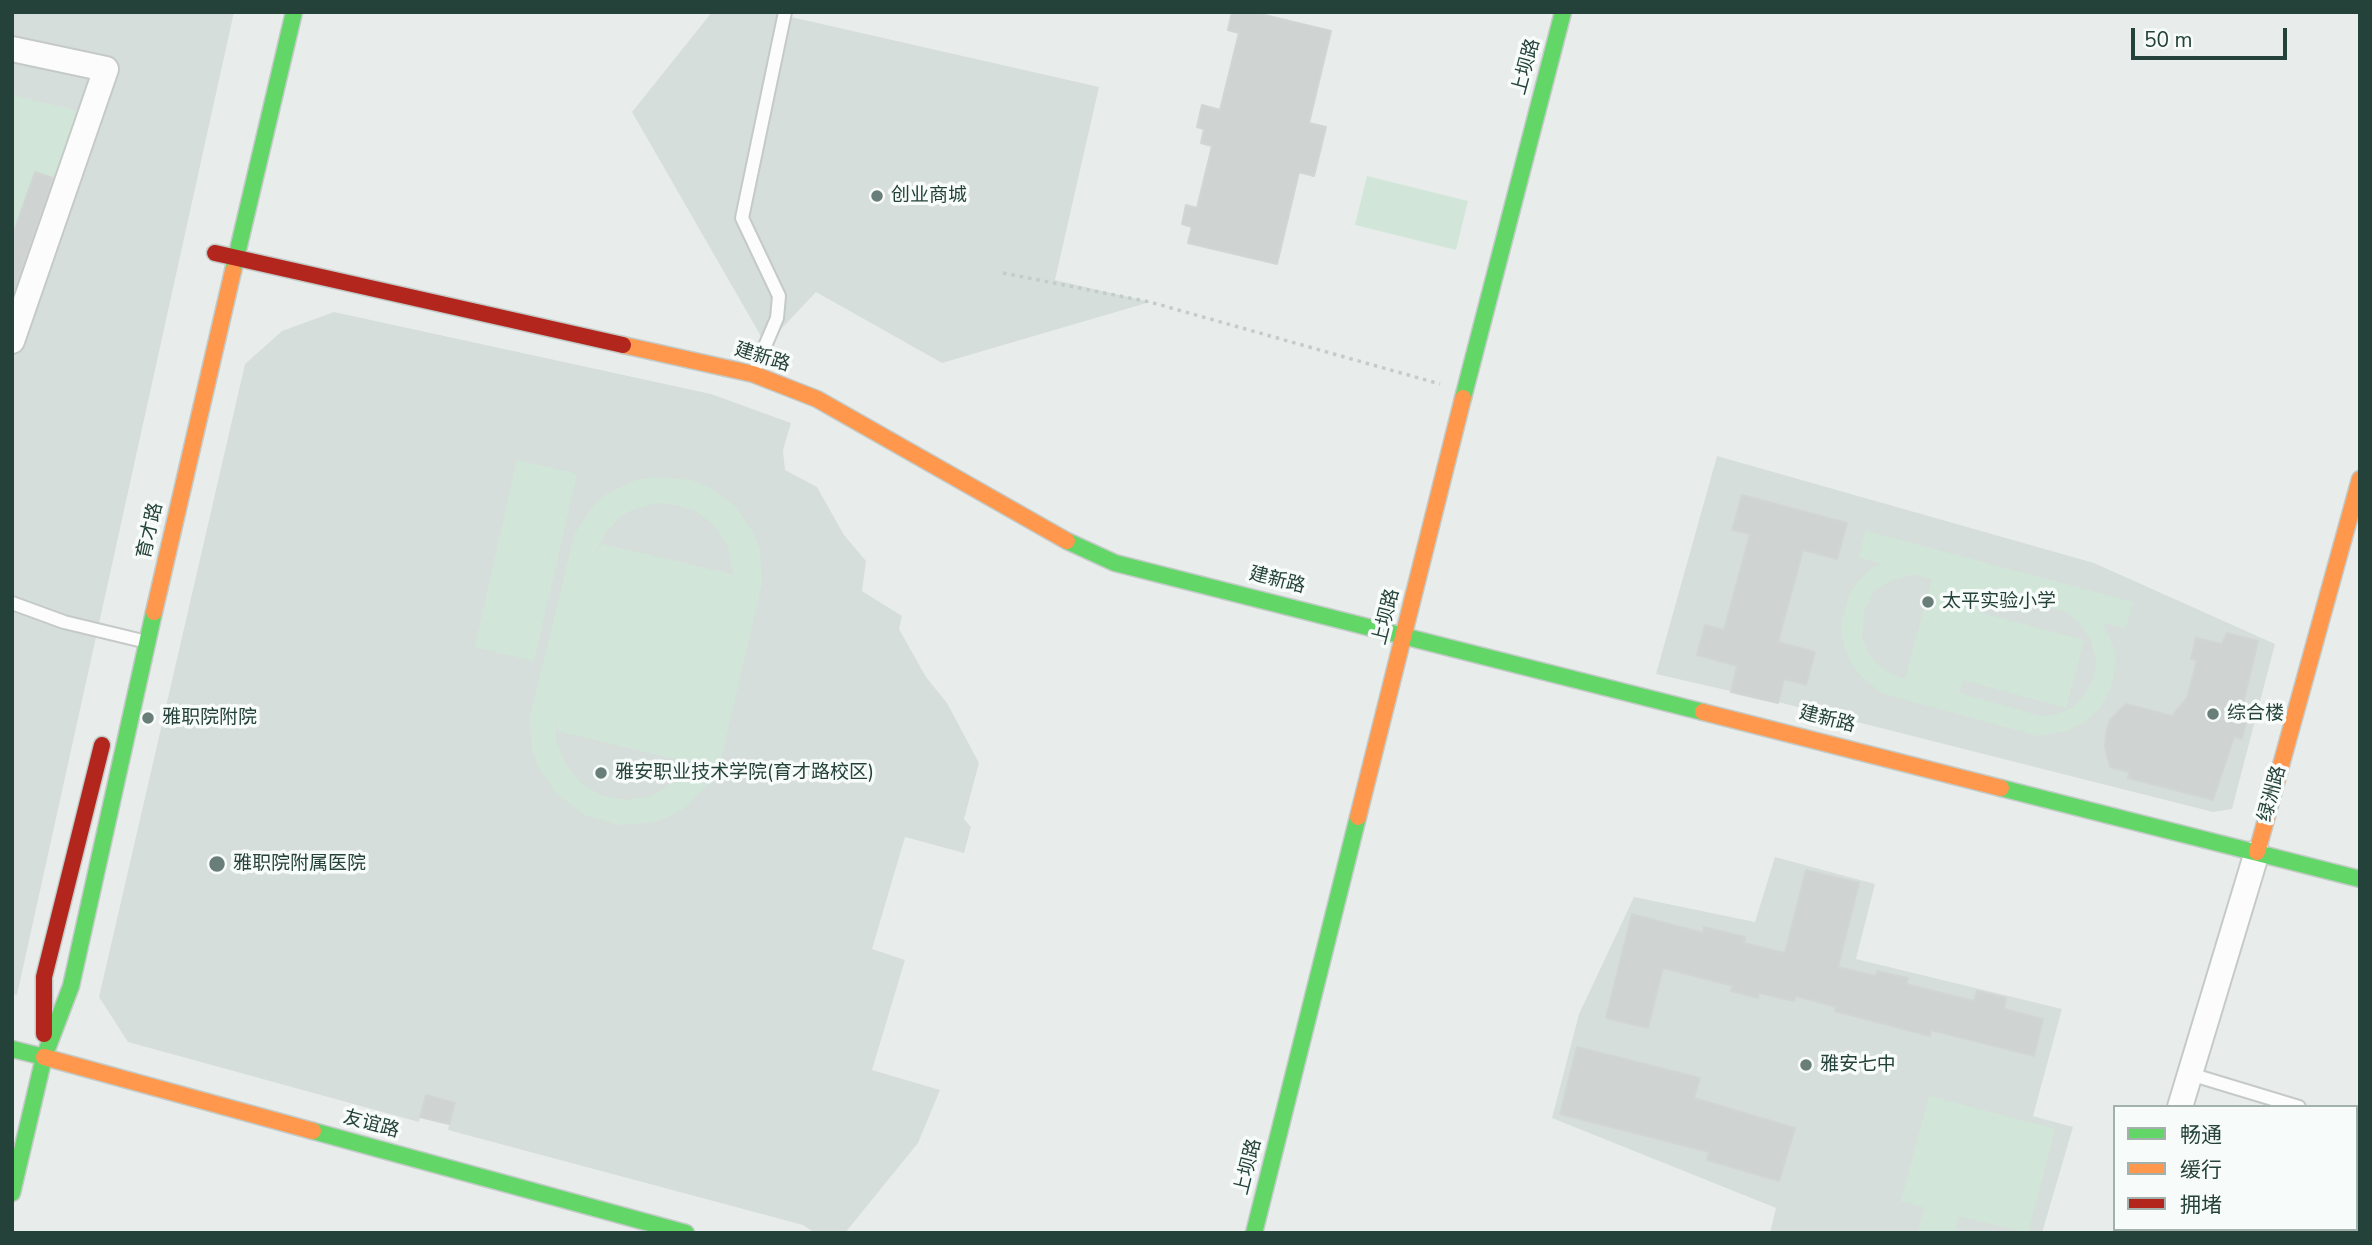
<!DOCTYPE html>
<html>
<head>
<meta charset="utf-8">
<style>
  body { margin:0 }
  #map { position:relative; width:2372px; height:1245px; overflow:hidden; background:#e8edeb; font-family:"Nunito Sans","Noto Sans SC",sans-serif }
  canvas { display:block }
  .frame { position:absolute; inset:0; border:14px solid #24423a; pointer-events:none }
  .legend { position:absolute; left:2113px; top:1105px; width:245px; height:126px; box-sizing:border-box; background:#f7fbf9; border:2px solid #a3b1ad; margin:0; padding:9px 12px; list-style:none; font-size:21px; color:#24423a }
  .legend li { display:flex; align-items:center; gap:14px; height:35px }
  .legend b { width:35px; border:2px solid #a3b1ad }
  .scale { position:absolute; left:2131px; top:28px; width:156px; height:32px; box-sizing:border-box; border:4px solid #24423a; border-top:0; padding-left:9px; font-size:21px; line-height:24px; white-space:nowrap; color:#24423a; -webkit-text-stroke:5px #f7fbf9; paint-order:stroke }
</style>
</head>
<body>
<div id="map">
<canvas width="2372" height="1245"></canvas>
<div class="frame"></div>
<ul class="legend">
<li><b style="height:9px;background:#63d668"></b>畅通</li>
<li><b style="height:9px;background:#ff974d"></b>缓行</li>
<li><b style="height:9px;background:#b3261e"></b>拥堵</li>
</ul>
<div class="scale">50 m</div>
</div>
<script>
const ctx = document.querySelector('canvas').getContext('2d');
ctx.lineJoin = 'round';
function fill(path, color) { ctx.fillStyle = color; ctx.fill(path, 'evenodd'); }
const poly = rows => new Path2D(rows.map(r => 'M' + r).join(''));
function trace(path, color, width, dash) { ctx.strokeStyle = color; ctx.lineWidth = width; ctx.lineCap = dash ? 'butt' : 'round'; ctx.setLineDash(dash || []); ctx.stroke(path); }
function drawText(font, color, halo, rows, align = 'center') {
  ctx.font = font + ' "Nunito Sans","Noto Sans SC",sans-serif'; ctx.lineWidth = 7; ctx.setLineDash([]); ctx.textBaseline = 'middle'; ctx.strokeStyle = halo; ctx.fillStyle = color; for (const [text, x, y, turn = 0] of rows) {
    ctx.save(); ctx.translate(x, y); ctx.rotate((+turn || 0) * Math.PI / 180); ctx.textAlign = isNaN(turn) ? turn : align; if (halo) ctx.strokeText(text, 0, 0); ctx.fillText(text, 0, 0); ctx.restore();
  }
}
const built = poly([
  [12,12,234,12,17,995,12,994],
  [712,12,769,12,1099,87,1055,280,1150,302,942,363,816,292,766,345,632,112],
  [334,312,711,394,791,423,783,450,785,470,817,487,844,535,866,561,862,591,902,616,899,629,926,677,947,703,979,763,964,819,971,827,964,853,905,837,872,949,905,960,872,1070,940,1090,918,1143,845,1233,815,1233,803,1225,448,1130,454,1103,426,1095,419,1122,128,1042,99,997,245,364,282,331],
  [1717,456,2094,563,2275,644,2232,809,2213,812,1778,702,1656,674],
  [1775,857,1875,884,1856,959,2062,1009,2033,1116,2073,1127,2042,1233,1770,1233,1776,1208,1552,1118,1579,1014,1634,897,1755,922]
]);
const green = poly([
  [12,95,82,112,60,180,35,172,12,237],
  [1367,176,1468,201,1456,250,1355,225],
  [517,460,577,474,534,661,475,647],
  [656,477,691,480,709,487,735,506,754,534,760,552,762,583,721,759,709,783,686,807,670,816,654,822,619,825,585,815,557,794,538,766,532,748,530,717,575,533,594,505,607,494,636,480],
  [656,503,670,504,694,510,714,525,728,545,734,578,731,574,602,544,595,553,606,532,621,516,632,510],
  [556,721,558,731,687,762,693,755,679,777,662,790,651,796,626,800,602,796,581,783,565,764,556,741],
  [1866,531,2133,602,2126,628,2103,623,2115,651,2115,669,2111,687,2100,708,2083,723,2066,731,2038,736,1881,693,1861,676,1851,663,1844,645,1841,625,1850,592,1869,570,1881,564,1859,557],
  [1914,574,1932,579,1905,679,1883,670,1869,655,1862,638,1864,611,1874,591,1890,581],
  [1986,591,2066,612,2079,623,2091,639,2097,662,2093,680,2083,697,2072,708,2056,715,2040,716,1959,693,1963,680,2066,708,2084,640,1981,613],
  [1929,1096,2055,1129,2028,1233,1959,1216,1954,1233,1918,1233,1924,1208,1940,1212,1901,1201]
]);
const building = poly([
  [1232,12,1252,12,1331,31,1309,123,1326,127,1314,176,1299,172,1277,264,1188,243,1192,227,1182,224,1186,205,1197,208,1212,146,1201,143,1204,129,1197,127,1202,105,1220,110,1239,33,1228,30,1232,12],
  [35,172,53,178,12,295,12,237,35,172],
  [1742,495,1847,523,1837,559,1803,550,1778,642,1815,652,1806,685,1784,679,1778,703,1731,692,1737,666,1697,655,1705,625,1724,630,1750,534,1732,530,1742,495],
  [2227,633,2258,641,2243,704,2250,706,2242,739,2234,737,2213,800,2128,778,2129,772,2110,767,2105,747,2106,733,2110,720,2126,704,2172,716,2187,698,2197,660,2191,659,2196,638,2222,644,2227,633],
  [1806,870,1859,883,1838,967,1876,976,1877,971,1908,978,1906,984,1974,1001,1977,991,2006,998,2004,1009,2043,1019,2034,1056,1931,1030,1930,1036,1835,1011,1836,1007,1796,996,1794,1001,1759,993,1758,998,1731,991,1733,986,1663,968,1648,1028,1606,1018,1632,914,1703,933,1704,927,1745,937,1744,943,1785,953,1806,870],
  [1577,1047,1700,1078,1694,1098,1795,1128,1779,1181,1707,1160,1709,1152,1560,1114,1577,1047],
  [426,1095,455,1103,449,1124,420,1117,426,1095]
]);
const path = poly([
  [1003,273,1150,302,1440,384]
]);
const lane = poly([
  [754,372,777,318,779,296,742,218,785,12],
  [12,603,64,622,147,642],
  [2190,1074,2299,1107],
  [2310,1229,2311,1233]
]);
const street = poly([
  [12,49,106,69,12,341],
  [2180,1107,2257,852],
  [2142,1233,2143,1229]
]);
const fast = poly([
  [233,271,294,12],
  [1463,398,1563,12],
  [1067,541,1115,563,1703,712],
  [2001,788,2360,879],
  [12,1049,44,1057,12,1193],
  [44,1057,71,986,154,612],
  [313,1131,686,1233],
  [1254,1233,1358,817]
]);
const slow = poly([
  [623,345,753,374,817,399,1067,541],
  [154,612,233,271],
  [1703,712,2001,788],
  [1358,817,1463,398],
  [2257,852,2360,479],
  [44,1057,313,1131]
]);
const jam = poly([
  [215,253,623,345],
  [44,1034,44,977,102,745]
]);
const markers = [
  [877,196,7,"#697e78"],
  [1928,602,7,"#697e78"],
  [2213,714,7,"#697e78"],
  [148,718,7,"#697e78"],
  [601,773,7,"#697e78"],
  [217,864,9,"#697e78"],
  [1806,1065,7,"#697e78"]
];
const streetNames = [
  ["上坝路",1527,67,-75],
  ["建新路",762,358,17],
  ["育才路",151,531,-77],
  ["建新路",1277,581,14],
  ["上坝路",1387,617,-76],
  ["建新路",1827,720,14],
  ["绿洲路",2273,794,-75],
  ["友谊路",371,1125,15],
  ["上坝路",1249,1167,-76]
];
const poiNames = [
  ["创业商城",891,196],
  ["太平实验小学",1942,602],
  ["综合楼",2227,714],
  ["雅职院附院",162,718],
  ["雅安职业技术学院(育才路校区)",615,773],
  ["雅职院附属医院",233,864],
  ["雅安七中",1820,1065]
];
fill(built, '#d6dedb');
fill(green, '#d1e6d8');
fill(building, '#cfd4d2');
trace(building, '#d1d6d4', 2);
trace(lane, '#c5cac8', 16);
trace(street, '#c5cac8', 28);
trace(fast, '#c3cbc8', 19);
trace(slow, '#c3cbc8', 19);
trace(jam, '#c3cbc8', 19);
trace(path, '#c3ccca', 3.5, [3.5, 5]);
trace(lane, '#fcfcfc', 12);
trace(street, '#fcfcfc', 24);
trace(fast, '#63d668', 16);
trace(slow, '#ff974d', 16);
trace(jam, '#b3261e', 16);
for (const [x, y, r, color] of markers) { const dot = new Path2D(); dot.arc(x, y, r, 0, 2 * Math.PI); ctx.fillStyle = color; ctx.fill(dot); trace(dot, '#f7fbf9', 2.5); }
drawText('19px', '#24423a', '#f7fbf9', streetNames);
drawText('19px', '#24423a', '#f7fbf9', poiNames, 'left');
</script>
</body>
</html>
